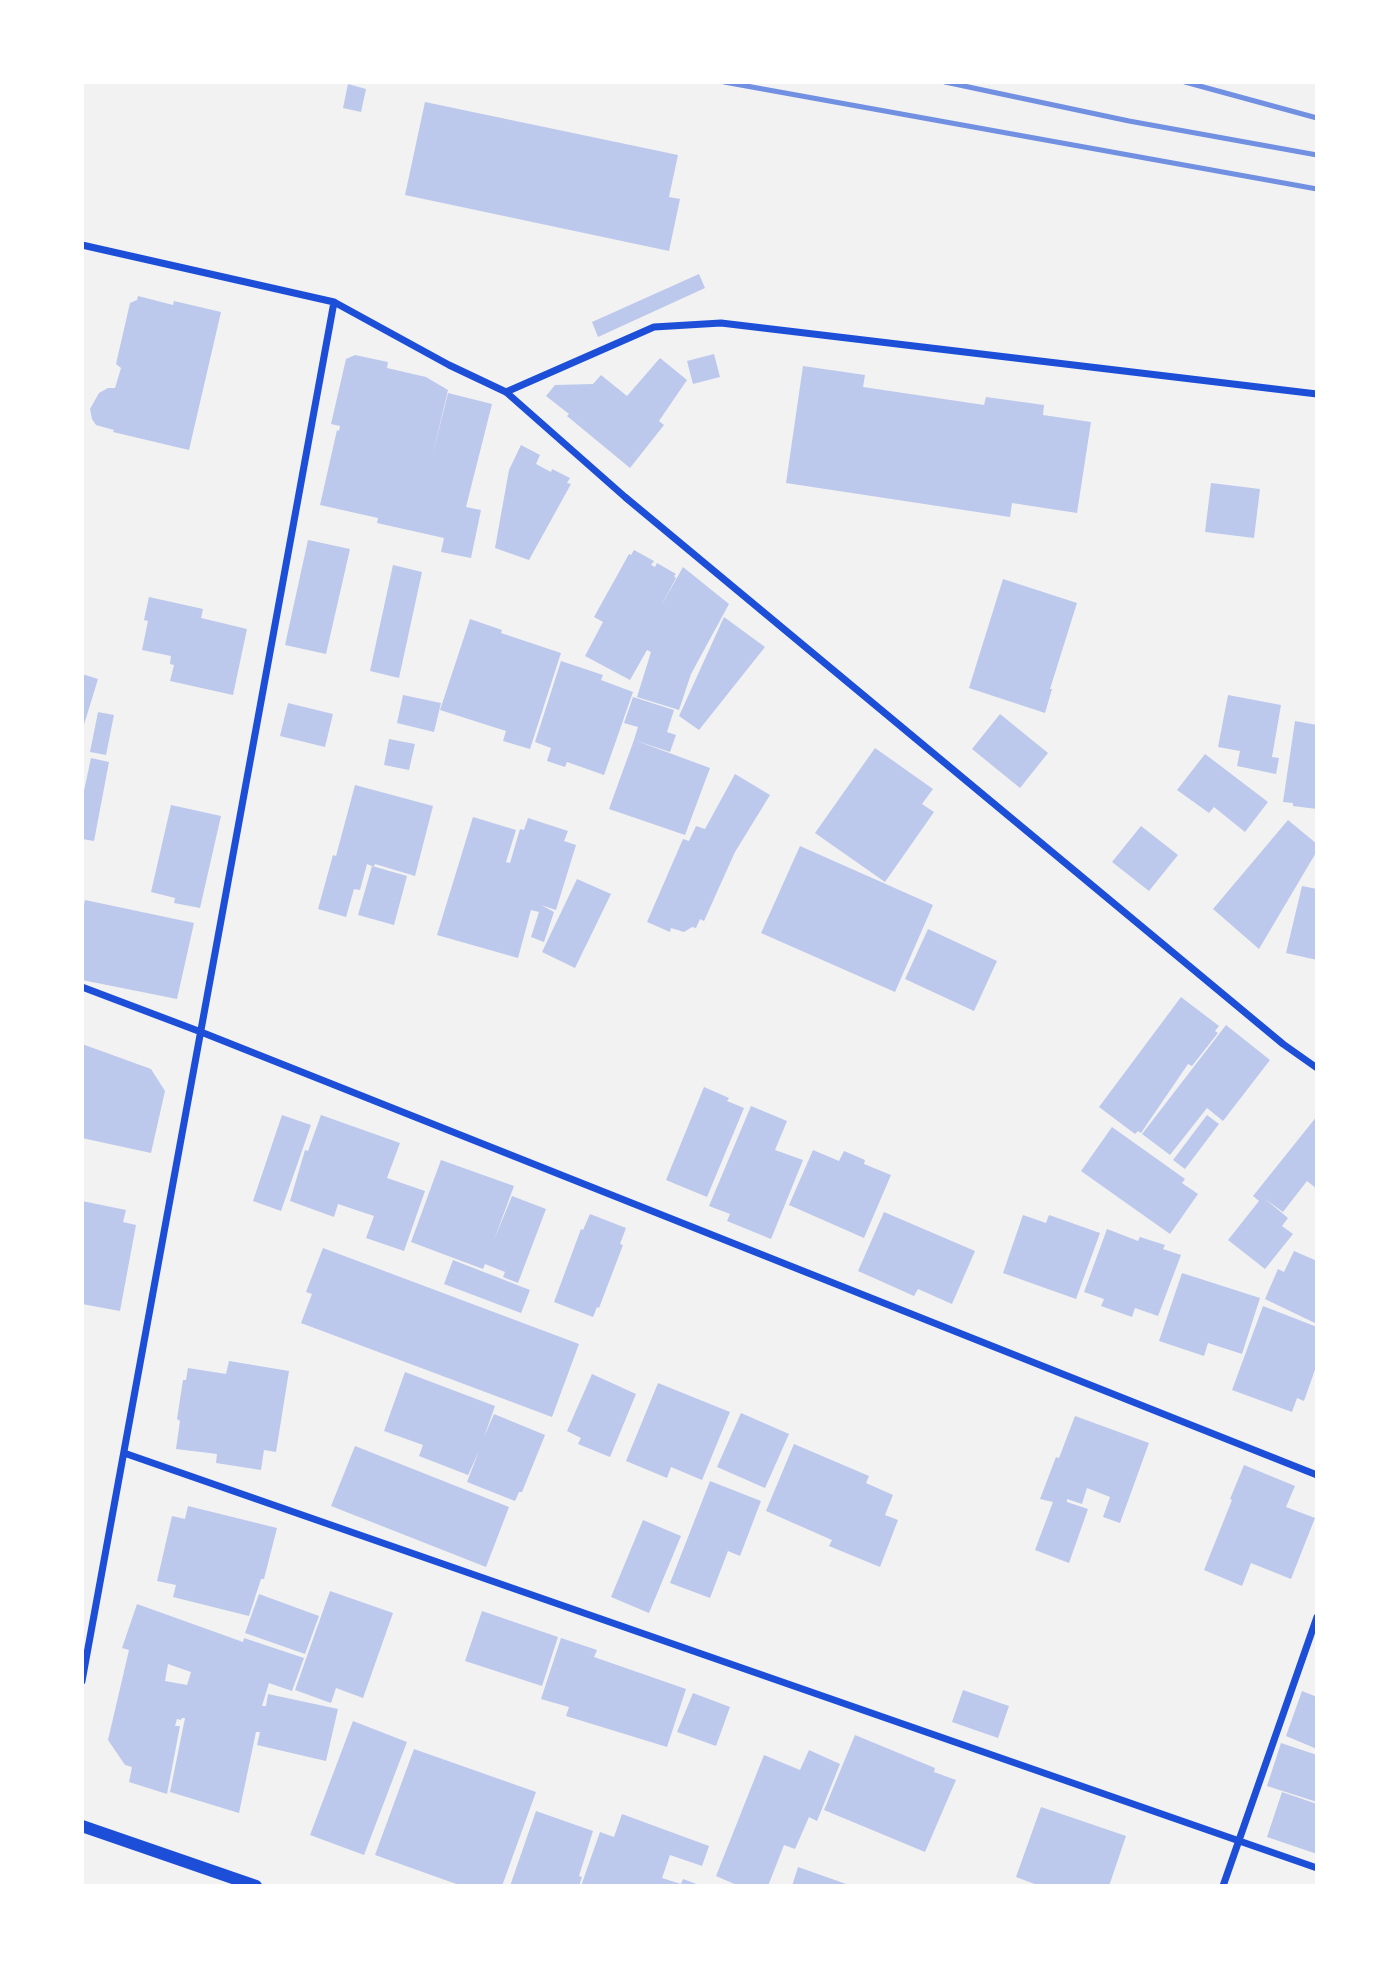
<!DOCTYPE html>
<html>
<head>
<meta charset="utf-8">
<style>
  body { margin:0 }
  #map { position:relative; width:1399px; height:1968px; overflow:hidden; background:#f2f2f2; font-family:"Noto Serif",serif }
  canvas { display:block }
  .frame { position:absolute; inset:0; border:84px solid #fff; pointer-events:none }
</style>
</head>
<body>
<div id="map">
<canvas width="1399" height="1968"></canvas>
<div class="frame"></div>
</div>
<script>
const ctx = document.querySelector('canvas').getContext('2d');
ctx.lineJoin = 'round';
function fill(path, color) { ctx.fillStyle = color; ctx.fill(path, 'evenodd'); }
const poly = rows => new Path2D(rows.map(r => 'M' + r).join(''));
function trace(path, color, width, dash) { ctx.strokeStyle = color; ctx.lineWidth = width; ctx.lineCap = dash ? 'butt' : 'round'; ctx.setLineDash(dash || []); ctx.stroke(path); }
const building = poly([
  [348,84,366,89,361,112,343,108],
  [425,102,678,155,669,197,680,199,669,251,405,195],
  [699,274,705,288,598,337,592,322],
  [138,296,173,305,174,301,221,312,189,450,113,432,114,430,96,425,92,419,90,409,99,393,108,388,115,388,121,368,116,364,130,303,137,300],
  [714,354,720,377,693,384,687,361],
  [355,355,388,362,387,368,426,377,448,390,432,458,448,393,492,404,466,507,481,510,471,558,441,552,444,538,377,523,378,518,320,505,337,430,339,431,340,426,331,424,346,359],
  [660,358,687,380,659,421,664,425,630,468,567,416,569,414,546,396,555,385,593,384,601,375,627,396],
  [803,366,865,375,863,387,984,405,986,397,1044,405,1043,415,1091,422,1077,513,1012,503,1010,517,786,483],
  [521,445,540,455,536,464,551,472,552,469,570,478,567,483,571,484,529,560,495,548,509,470],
  [1211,483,1260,489,1254,538,1205,532],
  [308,540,350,549,326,654,285,645],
  [634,550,654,561,651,565,655,567,657,563,676,574,674,576,676,578,660,608,683,567,729,604,691,674,679,710,637,697,651,652,647,650,630,680,585,656,603,622,594,617,629,554,631,555],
  [393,565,422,572,399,678,370,671],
  [1003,579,1077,603,1050,689,1052,689,1045,713,969,688],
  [149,597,203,609,201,618,247,629,233,695,170,681,174,665,170,664,171,656,142,650,148,621,144,620],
  [724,617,765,647,699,730,679,716],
  [470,619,502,630,501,633,561,653,530,749,503,741,506,731,440,710],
  [561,661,603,675,601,680,633,692,604,775,567,762,565,767,547,761,551,748,535,742],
  [82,674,98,679,83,728,82,728],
  [403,695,441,703,434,732,397,723],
  [1228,695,1281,705,1272,757,1279,758,1276,774,1237,766,1240,751,1218,747],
  [633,697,674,710,667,732,676,735,670,752,634,740,638,727,624,723],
  [288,703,333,714,325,747,280,736],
  [98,712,114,715,106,755,90,752],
  [1000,714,1048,753,1020,788,972,749],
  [1295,721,1317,725,1317,809,1293,806,1293,803,1283,802],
  [389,739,415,744,409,770,384,765],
  [634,740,710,768,685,835,609,809],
  [875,748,933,789,922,804,934,812,885,882,815,833],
  [1205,754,1268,802,1245,832,1214,807,1209,813,1177,790],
  [91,758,109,762,94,841,82,839,82,800],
  [735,774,770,795,735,852,704,921,700,919,696,928,692,927,684,932,671,928,670,932,647,922,683,839,689,841,696,826,705,829],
  [355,785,433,806,415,876,375,864,374,867,367,864,360,890,354,889,346,917,318,909,333,855,336,856],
  [171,805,221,816,200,908,174,903,175,898,151,892],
  [473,817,516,830,506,862,510,863,520,829,524,830,528,818,568,831,564,841,576,845,556,910,541,905,554,912,544,942,531,937,539,912,531,910,518,958,437,935],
  [1288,820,1317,844,1317,851,1259,949,1213,909],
  [1141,826,1178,855,1149,891,1112,862],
  [800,846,933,905,895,992,761,933],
  [372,866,407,876,394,925,358,915],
  [577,879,611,894,575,968,542,952],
  [1302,886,1317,889,1317,960,1286,953],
  [85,900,194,923,177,999,82,980,82,913],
  [928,929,997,961,974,1011,905,979],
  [1181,997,1219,1026,1215,1031,1218,1033,1192,1066,1188,1064,1141,1133,1138,1131,1135,1134,1099,1107],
  [1226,1025,1270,1060,1223,1121,1207,1108,1170,1155,1142,1134],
  [82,1044,151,1069,165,1091,151,1153,82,1138],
  [704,1087,729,1098,727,1101,744,1108,707,1197,666,1180],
  [751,1106,787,1121,775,1150,803,1160,771,1239,727,1221,730,1214,709,1206],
  [282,1115,311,1125,281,1211,253,1201],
  [321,1115,400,1143,387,1178,425,1191,404,1251,366,1238,374,1216,338,1204,334,1217,290,1201,305,1150,308,1151],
  [1207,1115,1219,1124,1185,1169,1173,1160],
  [1317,1116,1317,1189,1307,1181,1283,1212,1265,1199,1288,1218,1282,1226,1293,1234,1265,1269,1228,1240,1259,1201,1253,1196],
  [1112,1127,1185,1179,1182,1183,1198,1194,1170,1234,1081,1171],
  [813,1150,839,1161,844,1151,865,1160,864,1164,891,1175,864,1238,789,1205],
  [441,1160,514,1186,494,1240,512,1196,546,1209,518,1283,503,1277,505,1272,485,1264,483,1269,411,1242],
  [82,1201,126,1210,123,1222,136,1225,120,1311,82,1304],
  [884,1212,975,1251,952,1304,918,1289,914,1296,858,1271],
  [590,1214,626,1228,620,1244,623,1245,599,1308,597,1307,593,1317,554,1302,581,1229,583,1230],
  [1023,1215,1046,1223,1049,1215,1100,1233,1076,1299,1003,1273],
  [1107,1229,1138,1241,1140,1237,1165,1245,1163,1249,1181,1255,1158,1316,1135,1308,1132,1317,1101,1306,1104,1299,1084,1292],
  [323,1248,579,1344,552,1417,301,1323,312,1294,306,1292],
  [1294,1251,1317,1261,1317,1324,1265,1299,1278,1269,1284,1272],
  [453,1260,530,1290,521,1313,444,1284],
  [1182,1273,1260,1298,1242,1354,1208,1343,1204,1356,1159,1341],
  [1263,1306,1317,1327,1317,1364,1304,1401,1297,1398,1292,1412,1232,1390],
  [229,1361,289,1371,276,1452,264,1450,261,1470,216,1463,217,1454,176,1449,180,1421,177,1419,183,1380,186,1380,188,1368,226,1374],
  [405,1372,495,1406,484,1437,494,1414,545,1435,522,1492,519,1492,515,1501,467,1482,479,1451,468,1475,419,1456,423,1445,384,1431],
  [592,1374,636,1394,610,1457,578,1444,581,1438,567,1431],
  [658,1383,730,1412,702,1480,671,1467,667,1478,626,1461],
  [741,1413,789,1434,765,1488,717,1467],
  [1075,1416,1149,1443,1120,1523,1103,1517,1110,1497,1087,1488,1082,1504,1067,1499,1067,1502,1088,1509,1069,1563,1035,1550,1053,1502,1040,1499,1056,1457,1059,1458],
  [794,1444,869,1476,866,1483,893,1495,885,1515,898,1520,880,1567,829,1546,832,1540,766,1511],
  [355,1446,509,1507,486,1567,331,1506],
  [1244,1465,1295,1486,1286,1507,1315,1518,1291,1579,1251,1563,1242,1586,1204,1570,1232,1500,1230,1499],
  [710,1481,761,1501,740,1556,728,1551,710,1598,670,1583],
  [188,1506,277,1528,264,1579,261,1579,249,1616,173,1597,176,1585,157,1581,172,1516,185,1519],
  [643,1520,681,1536,649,1613,611,1597],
  [330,1591,393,1613,363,1698,336,1688,331,1703,295,1690],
  [259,1594,319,1616,305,1654,245,1633],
  [137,1604,243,1642,244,1638,304,1658,292,1691,269,1683,262,1706,266,1706,268,1694,338,1709,326,1761,257,1745,260,1732,256,1732,239,1813,170,1792,185,1718,182,1718,181,1720,177,1719,175,1726,180,1726,167,1794,129,1782,132,1767,125,1765,108,1740,129,1650,122,1648],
  [168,1664,191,1672,187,1685,165,1681],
  [482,1611,558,1637,542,1686,465,1661],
  [561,1638,597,1650,594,1657,686,1689,667,1747,566,1716,569,1707,541,1699],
  [963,1690,1009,1706,998,1738,952,1722],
  [1302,1691,1317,1697,1317,1749,1286,1736],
  [693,1693,730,1707,716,1746,677,1732],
  [353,1721,407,1742,364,1855,310,1835],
  [855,1735,935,1768,934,1772,956,1780,925,1852,824,1810],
  [1281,1743,1317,1755,1317,1802,1267,1786],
  [414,1749,536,1792,502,1886,462,1886,375,1855],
  [809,1750,840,1764,817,1821,809,1817,795,1849,784,1845,768,1886,739,1886,716,1876,764,1755,800,1770],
  [1282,1792,1317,1804,1317,1854,1267,1837],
  [1041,1807,1126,1836,1109,1886,1040,1886,1016,1877],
  [536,1811,593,1831,579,1876,582,1877,579,1886,510,1886],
  [622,1814,709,1846,702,1866,670,1855,662,1878,681,1884,683,1879,702,1886,581,1886,600,1832,614,1837],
  [798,1867,849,1885,849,1886,792,1886]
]);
const minor = poly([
  [82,245,334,302,449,365,506,392,625,497,1283,1044,1317,1068],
  [506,392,654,327,721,323,1317,394],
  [82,987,201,1032,1317,1475],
  [124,1453,1317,1868],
  [82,1681,334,302],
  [1223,1886,1317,1617]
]);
const tertiary = poly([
  [82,1826,256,1886]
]);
const rail = poly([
  [724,82,1317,189],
  [945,82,1129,121,1317,155],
  [1185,82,1317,118]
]);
fill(building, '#bdc9ec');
trace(minor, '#1d4ed8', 7);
trace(tertiary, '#1d4ed8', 12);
trace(rail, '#7290e2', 5);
</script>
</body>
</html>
